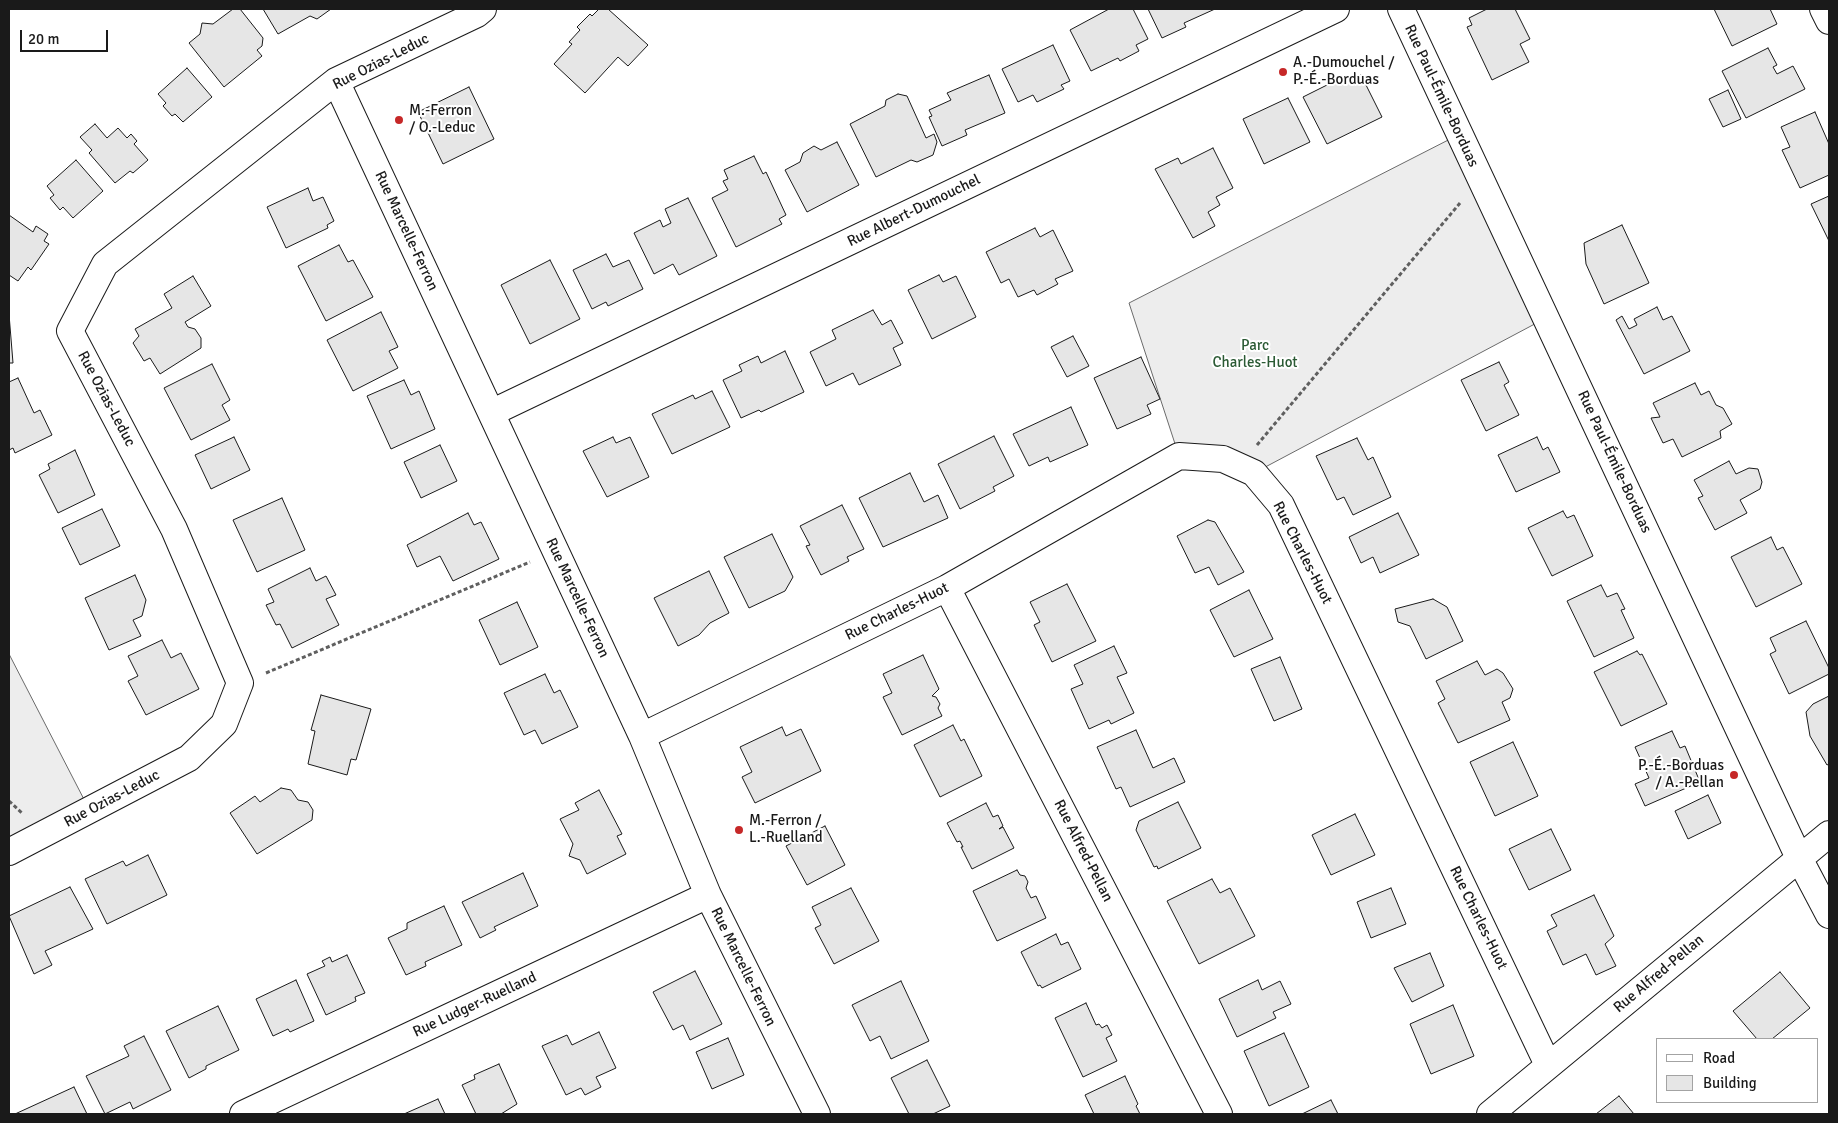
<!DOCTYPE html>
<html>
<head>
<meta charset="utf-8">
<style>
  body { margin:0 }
  #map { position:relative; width:1838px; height:1123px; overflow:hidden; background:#fff; font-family:Signika,sans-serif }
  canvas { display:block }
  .frame { position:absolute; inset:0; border:10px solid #1a1a1a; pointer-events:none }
  .legend { position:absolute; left:1656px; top:1038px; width:162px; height:65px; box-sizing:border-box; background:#fff; border:1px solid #a3a3a3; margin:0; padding:6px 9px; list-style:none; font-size:15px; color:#1a1a1a }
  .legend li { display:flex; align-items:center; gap:10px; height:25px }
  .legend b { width:25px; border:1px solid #a3a3a3 }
  .scale { position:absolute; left:20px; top:30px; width:88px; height:22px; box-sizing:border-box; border:2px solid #1a1a1a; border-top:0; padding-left:6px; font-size:15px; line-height:18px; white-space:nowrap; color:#1a1a1a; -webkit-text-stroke:4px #fff; paint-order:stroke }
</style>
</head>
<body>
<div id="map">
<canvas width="1838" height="1123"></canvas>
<div class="frame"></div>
<ul class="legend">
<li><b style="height:6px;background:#fff"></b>Road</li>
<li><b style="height:14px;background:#e6e6e6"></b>Building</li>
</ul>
<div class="scale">20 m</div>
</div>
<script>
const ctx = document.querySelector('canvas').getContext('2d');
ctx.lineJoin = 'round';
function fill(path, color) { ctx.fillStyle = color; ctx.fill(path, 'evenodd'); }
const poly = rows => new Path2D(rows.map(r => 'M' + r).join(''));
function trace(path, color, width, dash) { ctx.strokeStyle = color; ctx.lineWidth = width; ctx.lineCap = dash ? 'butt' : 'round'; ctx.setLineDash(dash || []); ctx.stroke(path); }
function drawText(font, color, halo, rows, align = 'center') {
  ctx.font = font + ' Signika,sans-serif'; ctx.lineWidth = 4; ctx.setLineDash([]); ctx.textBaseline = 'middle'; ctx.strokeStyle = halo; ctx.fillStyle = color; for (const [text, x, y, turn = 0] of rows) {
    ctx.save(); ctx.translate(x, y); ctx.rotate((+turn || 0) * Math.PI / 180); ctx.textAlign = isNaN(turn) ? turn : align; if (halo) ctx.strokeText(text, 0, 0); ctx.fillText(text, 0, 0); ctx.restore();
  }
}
const built = poly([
  [1460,134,1546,318,1254,473,1179,456,1129,303,1460,134],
  [9,654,90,811,9,852,9,654]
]);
const building = poly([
  [233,9,240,9,263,38,262,46,257,50,262,56,224,87,189,43,200,34,202,23,213,24,233,9],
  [263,9,331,9,317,19,310,16,278,34,263,9],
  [599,9,608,9,648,45,628,66,618,57,585,93,554,64,572,44,569,42,580,30,577,27,590,14,592,16,599,9],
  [1109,9,1133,9,1148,39,1136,45,1139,51,1120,61,1118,58,1091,71,1070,30,1109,9],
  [1148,9,1215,9,1184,23,1186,27,1162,38,1148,9],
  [1487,9,1515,9,1530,39,1520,44,1529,62,1492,80,1467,27,1472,25,1469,18,1487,9],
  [1714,9,1770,9,1777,24,1732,46,1714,9],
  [1053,45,1070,81,1061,85,1064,89,1037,102,1033,95,1018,102,1002,69,1053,45],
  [1768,48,1777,65,1773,67,1777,74,1793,66,1805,89,1746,118,1722,71,1768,48],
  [187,68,212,97,183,122,175,114,172,116,163,106,166,103,158,94,187,68],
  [989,75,1005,113,965,130,967,135,942,146,929,117,932,116,929,110,951,100,947,93,989,75],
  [1361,75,1382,117,1327,144,1303,97,1341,78,1344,84,1361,75],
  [469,87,494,139,443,164,418,112,469,87],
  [1728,90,1741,119,1723,127,1709,99,1728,90],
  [898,94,907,96,926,138,934,134,937,142,933,155,917,162,911,160,876,177,850,124,885,106,886,100,898,94],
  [1288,98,1310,142,1264,164,1243,119,1288,98],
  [1815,112,1829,144,1829,175,1800,188,1782,150,1790,147,1781,127,1815,112],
  [95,124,107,138,118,128,127,138,131,134,137,141,134,144,148,160,133,173,130,171,115,183,89,153,92,150,80,137,95,124],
  [837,142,859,185,807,212,785,170,800,162,803,153,814,146,821,150,837,142],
  [1213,148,1233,188,1216,197,1220,205,1208,212,1215,226,1193,238,1155,169,1178,158,1181,164,1213,148],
  [754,156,763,174,766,172,786,215,779,219,782,224,736,247,712,198,728,190,723,181,728,179,724,170,754,156],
  [76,160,103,191,73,218,63,207,60,210,50,198,54,195,47,186,76,160],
  [308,188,313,201,323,197,334,221,327,225,328,228,286,248,267,207,308,188],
  [1829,196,1829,241,1811,204,1829,196],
  [688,198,717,256,679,275,673,264,654,274,634,233,660,220,663,227,671,223,665,209,688,198],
  [9,215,33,232,36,226,48,234,44,241,49,244,31,270,28,267,18,281,9,275,9,215],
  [1622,225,1649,283,1604,304,1586,264,1584,243,1622,225],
  [1035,228,1040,237,1053,230,1073,271,1055,279,1058,284,1037,295,1034,290,1018,297,1009,279,1001,283,986,252,1035,228],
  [339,245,348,262,353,260,373,297,326,321,298,266,339,245],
  [606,254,613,267,629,260,643,289,608,306,606,302,592,309,573,270,606,254],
  [550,260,580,319,530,344,501,285,550,260],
  [939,275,943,282,956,276,976,317,932,339,908,290,939,275],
  [193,276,211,306,185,322,188,327,195,329,201,338,201,348,160,374,150,358,144,361,133,343,139,336,135,329,172,308,164,294,193,276],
  [1657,307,1663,320,1672,316,1690,351,1644,374,1616,320,1622,316,1629,329,1637,325,1634,319,1657,307],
  [873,310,882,325,891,320,903,343,893,348,901,365,859,385,853,373,826,386,810,352,836,339,832,330,873,310],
  [381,312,398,347,389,351,398,368,353,391,327,340,381,312],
  [9,314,13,363,9,363,9,314],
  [1073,336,1089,366,1067,377,1051,347,1073,336],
  [785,351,804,392,761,412,759,410,741,418,723,380,742,371,739,365,758,356,761,363,785,351],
  [1141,357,1160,399,1147,405,1151,414,1117,429,1094,378,1141,357],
  [1499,362,1509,382,1504,385,1519,415,1486,431,1461,380,1499,362],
  [212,364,230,400,222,405,230,420,191,440,164,388,212,364],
  [18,378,34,413,40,410,52,435,15,453,13,448,9,450,9,382,18,378],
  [404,380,411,395,419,391,435,429,391,449,367,396,404,380],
  [1695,383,1701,395,1709,391,1716,405,1723,408,1732,424,1720,431,1721,438,1682,457,1673,439,1663,443,1651,418,1660,417,1653,403,1695,383],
  [712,391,730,427,672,454,652,414,693,395,695,399,712,391],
  [1071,407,1088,445,1050,462,1048,457,1029,466,1013,434,1071,407],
  [994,436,1014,476,993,487,995,491,960,509,938,464,994,436],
  [234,437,250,470,211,489,195,455,234,437],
  [613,437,616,443,630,437,649,477,607,497,583,451,613,437],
  [1537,437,1543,450,1548,447,1560,472,1516,492,1498,455,1537,437],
  [1357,438,1368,460,1373,457,1391,497,1353,515,1344,497,1337,500,1316,456,1357,438],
  [440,445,457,481,421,498,404,462,440,445],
  [75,450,95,495,58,513,39,475,50,469,48,464,75,450],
  [1729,461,1736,474,1749,468,1758,469,1762,482,1760,489,1740,500,1747,513,1715,530,1698,498,1703,496,1694,480,1729,461],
  [910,473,924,502,938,495,948,518,883,547,859,498,910,473],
  [282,498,305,550,257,572,233,520,282,498],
  [842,505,864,549,847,557,849,561,821,575,806,546,810,545,800,526,842,505],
  [102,509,120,546,80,565,62,528,102,509],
  [1563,511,1567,518,1574,515,1593,556,1552,576,1528,528,1563,511],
  [468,513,474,525,481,522,499,559,453,581,440,556,417,567,407,545,468,513],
  [1398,513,1419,555,1380,573,1373,557,1361,563,1349,537,1398,513],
  [1208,520,1215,522,1244,572,1218,585,1209,567,1195,573,1177,536,1208,520],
  [772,534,793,577,785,591,749,608,724,557,772,534],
  [1771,537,1777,550,1783,547,1802,584,1756,607,1731,557,1771,537],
  [310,568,316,581,326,576,336,595,326,599,339,625,292,648,280,624,276,625,266,605,274,602,268,589,310,568],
  [709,571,729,613,710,623,699,635,678,646,654,598,709,571],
  [135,575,146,600,142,616,133,620,141,636,109,650,85,598,135,575],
  [1067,584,1096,641,1052,662,1034,625,1040,622,1030,602,1067,584],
  [1601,585,1607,597,1617,593,1625,609,1621,610,1634,638,1594,657,1567,601,1601,585],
  [1249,590,1273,639,1234,657,1210,610,1249,590],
  [1433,599,1447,607,1463,641,1426,659,1410,626,1398,622,1395,609,1433,599],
  [517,602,538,647,500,665,479,620,517,602],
  [1806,621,1829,668,1829,674,1789,694,1770,654,1776,651,1770,638,1806,621],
  [162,640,171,658,181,653,199,689,146,715,128,681,138,676,128,656,162,640],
  [1114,646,1127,673,1117,677,1134,713,1111,724,1109,720,1089,729,1071,689,1083,684,1074,665,1114,646],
  [1637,651,1640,655,1642,654,1667,704,1621,726,1594,672,1637,651],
  [923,655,939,689,932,696,936,697,940,704,938,708,942,716,902,735,883,697,892,693,883,674,923,655],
  [1280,657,1302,709,1274,721,1251,669,1280,657],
  [1477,661,1485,675,1497,669,1503,673,1513,689,1510,698,1502,702,1510,720,1458,743,1438,703,1445,699,1436,681,1477,661],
  [545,674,554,693,560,690,578,727,542,744,535,730,524,735,504,693,545,674],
  [321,695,371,709,356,760,351,759,347,775,308,764,315,731,311,730,321,695],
  [1829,696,1829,764,1827,765,1810,736,1806,712,1813,704,1829,696],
  [953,725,961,741,964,739,982,776,940,797,914,745,953,725],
  [782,727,786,736,801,729,821,771,755,803,742,777,752,772,740,747,782,727],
  [1136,730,1153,768,1174,758,1185,782,1130,807,1121,787,1116,789,1097,747,1136,730],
  [1672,731,1680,748,1685,746,1700,782,1645,806,1635,784,1649,778,1635,747,1672,731],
  [1513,742,1538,796,1495,816,1470,762,1513,742],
  [281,788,291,790,298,800,308,802,313,810,312,820,257,854,230,813,255,796,260,802,281,788],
  [599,790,622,834,617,836,626,854,587,874,580,860,569,856,573,844,560,819,579,810,575,803,599,790],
  [1708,795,1721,823,1688,839,1675,811,1708,795],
  [1178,802,1201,848,1158,869,1157,866,1154,867,1136,830,1139,821,1178,802],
  [986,803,993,817,998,815,1003,826,999,829,1003,827,1014,848,972,869,961,847,963,847,960,841,957,842,947,823,986,803],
  [1355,814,1375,855,1331,875,1312,835,1355,814],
  [825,826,845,865,807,885,786,846,825,826],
  [1551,829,1571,870,1529,890,1509,849,1551,829],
  [148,855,167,895,107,924,85,879,123,861,126,866,148,855],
  [1017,870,1020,875,1025,876,1028,882,1026,888,1031,898,1036,896,1046,918,997,941,973,891,1017,870],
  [523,873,538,906,494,927,496,930,480,938,462,902,523,873],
  [1212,879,1220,893,1230,888,1255,936,1199,964,1167,901,1212,879],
  [70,887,93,929,45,951,52,965,34,974,9,916,70,887],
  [851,888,879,941,834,964,815,928,821,925,812,907,851,888],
  [1391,888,1406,924,1371,938,1357,902,1391,888],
  [1594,895,1614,936,1605,944,1616,966,1596,975,1586,954,1563,965,1547,931,1557,926,1551,915,1594,895],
  [444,906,462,945,425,962,426,966,406,975,388,938,407,929,407,923,444,906],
  [1056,934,1061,945,1068,942,1081,969,1042,988,1040,985,1038,986,1021,952,1056,934],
  [1430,953,1444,986,1412,1002,1394,968,1430,953],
  [347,955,365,993,355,997,356,1001,326,1015,307,974,325,966,322,961,330,957,332,962,347,955],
  [695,971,722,1024,690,1040,683,1025,673,1030,653,992,695,971],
  [1780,972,1810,1008,1772,1039,1757,1039,1733,1011,1780,972],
  [296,980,314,1021,290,1032,288,1029,273,1036,256,999,296,980],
  [1258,980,1262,990,1280,981,1291,1004,1273,1012,1276,1018,1237,1037,1219,999,1258,980],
  [901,981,929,1041,891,1059,880,1036,870,1041,852,1005,901,981],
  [1086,1003,1096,1025,1099,1024,1102,1028,1107,1025,1112,1035,1106,1038,1117,1061,1083,1077,1055,1018,1086,1003],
  [1453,1005,1474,1056,1431,1074,1410,1024,1453,1005],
  [218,1006,239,1050,206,1066,206,1069,189,1078,166,1031,218,1006],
  [599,1032,616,1068,596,1077,601,1087,585,1095,581,1088,566,1095,542,1046,567,1035,572,1045,599,1032],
  [1284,1033,1309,1087,1269,1106,1244,1051,1284,1033],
  [144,1036,171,1090,133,1109,130,1102,105,1114,86,1076,129,1056,124,1046,144,1036],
  [728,1038,744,1075,712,1089,696,1052,728,1038],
  [927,1060,950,1106,933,1114,909,1114,891,1078,927,1060],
  [499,1064,517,1104,501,1114,476,1114,462,1085,475,1079,474,1075,499,1064],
  [1125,1076,1138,1104,1136,1106,1140,1114,1094,1114,1085,1095,1125,1076],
  [74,1087,87,1114,15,1114,74,1087],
  [1619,1096,1634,1114,1596,1114,1619,1096],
  [438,1099,445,1114,404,1114,438,1099],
  [1331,1100,1338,1114,1302,1114,1331,1100]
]);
const path = poly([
  [1257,445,1460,203],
  [266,673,530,562],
  [9,801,22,813]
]);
const minor = poly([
  [1401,9,1799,858,1829,915],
  [1823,9,1829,21],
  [336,81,642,736,708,895,817,1114],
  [491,413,1336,9],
  [947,588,1219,1114],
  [642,736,947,588,1179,456,1223,459,1254,473,1281,505,1548,1065],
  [9,852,189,758,224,724,240,683,174,529,70,331,105,264,336,81,477,14,483,9],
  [243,1114,708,895],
  [1490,1114,1829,834]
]);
const markers = [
  [1283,72,5,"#c62828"],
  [399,120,5,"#c62828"],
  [1734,775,5,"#c62828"],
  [739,830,5,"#c62828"]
];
const streetNames = [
  ["Rue Ozias-Leduc",381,62,-27],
  ["Rue Paul-Émile-Borduas",1441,96,65],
  ["Rue Albert-Dumouchel",914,211,-26],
  ["Rue Marcelle-Ferron",406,231,65],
  ["Rue Ozias-Leduc",106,399,62],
  ["Rue Paul-Émile-Borduas",1614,462,65],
  ["Rue Charles-Huot",1302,553,63],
  ["Rue Marcelle-Ferron",577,598,65],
  ["Rue Charles-Huot",897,612,-26],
  ["Rue Ozias-Leduc",112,799,-28],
  ["Rue Alfred-Pellan",1083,851,63],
  ["Rue Charles-Huot",1478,918,64],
  ["Rue Marcelle-Ferron",743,967,64],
  ["Rue Alfred-Pellan",1659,974,-40],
  ["Rue Ludger-Ruelland",475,1005,-25]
];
const poiNames = [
  ["A.-Dumouchel /",1293,63],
  ["P.-É.-Borduas",1293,80],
  ["M.-Ferron",409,111],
  ["/ O.-Leduc",409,128],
  ["P.-É.-Borduas",1724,766,"right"],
  ["/ A.-Pellan",1724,783,"right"],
  ["M.-Ferron /",749,821],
  ["L.-Ruelland",749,838]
];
const parkNames = [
  ["Parc",1255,346],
  ["Charles-Huot",1255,363]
];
fill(built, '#ededed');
trace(built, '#6a6a6a', 1);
fill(building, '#e6e6e6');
trace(building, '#1a1a1a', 1);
trace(minor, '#1a1a1a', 28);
trace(path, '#5f5f5f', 3, [4, 2.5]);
trace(minor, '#fff', 26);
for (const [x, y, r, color] of markers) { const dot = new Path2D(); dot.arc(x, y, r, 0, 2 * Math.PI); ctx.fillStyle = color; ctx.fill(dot); trace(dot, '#fff', 2); }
drawText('15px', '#1a1a1a', '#fff', streetNames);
drawText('15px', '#1a1a1a', '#fff', poiNames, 'left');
drawText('15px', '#2b5a34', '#fff', parkNames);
</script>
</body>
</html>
